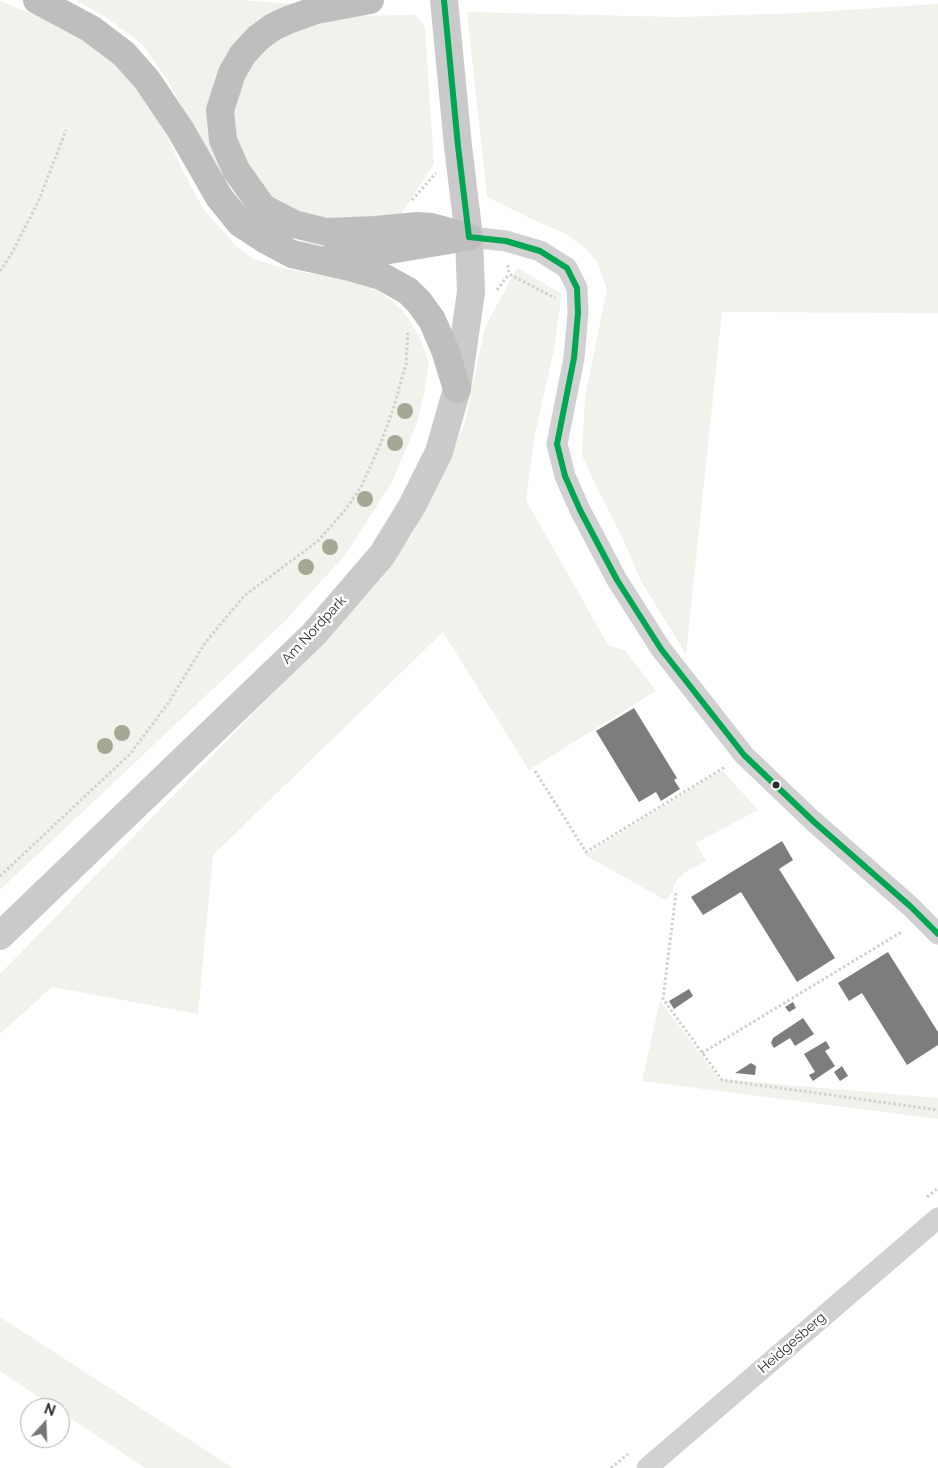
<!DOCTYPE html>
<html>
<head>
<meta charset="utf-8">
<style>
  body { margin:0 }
  #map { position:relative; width:938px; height:1468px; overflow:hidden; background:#fff; font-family:Raleway,sans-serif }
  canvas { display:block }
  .north { position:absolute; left:20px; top:1398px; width:50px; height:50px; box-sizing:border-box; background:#fff; border:1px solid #ababab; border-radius:50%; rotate:20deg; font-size:14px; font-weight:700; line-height:20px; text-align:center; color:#2c2c2c }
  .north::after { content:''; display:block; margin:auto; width:18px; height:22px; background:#767676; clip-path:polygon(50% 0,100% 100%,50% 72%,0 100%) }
</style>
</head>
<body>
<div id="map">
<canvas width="938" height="1468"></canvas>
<div class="north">N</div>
</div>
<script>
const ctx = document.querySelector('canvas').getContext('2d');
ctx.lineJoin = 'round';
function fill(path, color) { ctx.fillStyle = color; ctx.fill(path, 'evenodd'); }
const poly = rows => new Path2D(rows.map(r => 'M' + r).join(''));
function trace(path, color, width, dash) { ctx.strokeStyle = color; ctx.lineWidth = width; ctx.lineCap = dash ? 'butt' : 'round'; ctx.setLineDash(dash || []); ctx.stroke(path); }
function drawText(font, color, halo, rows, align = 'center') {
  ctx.font = font + ' Raleway,sans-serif'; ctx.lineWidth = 5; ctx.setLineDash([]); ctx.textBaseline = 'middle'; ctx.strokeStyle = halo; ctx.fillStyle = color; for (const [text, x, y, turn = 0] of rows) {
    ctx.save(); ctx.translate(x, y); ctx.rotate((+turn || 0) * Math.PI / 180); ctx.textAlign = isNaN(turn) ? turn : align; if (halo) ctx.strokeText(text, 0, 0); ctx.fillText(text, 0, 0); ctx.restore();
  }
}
const green = poly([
  [76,0,240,0,294,4,236,55,224,167,217,171,168,81,142,44,107,18],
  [0,1,60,25,109,57,133,84,163,127,183,171,204,210,235,245,253,259,283,268,365,284,387,297,403,311,420,337,429,364,424,394,417,423,392,482,346,554,285,621,0,890],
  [938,4,938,313,722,312,686,654,641,581,623,539,596,486,582,455,585,397,607,289,597,262,585,248,563,232,544,225,487,197,467,12,678,17,799,13],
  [416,15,425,27,434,164,400,216,317,222,265,196,239,152,233,117,240,79,267,40,333,16],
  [517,268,562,294,554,349,535,435,526,500,608,645,625,650,656,691,529,770,443,632,213,855,198,1014,52,987,0,1034,0,974,312,653,411,537,440,480,465,422,485,327],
  [722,770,758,810,696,843,706,861,684,873,677,880,673,888,673,892,665,900,585,855],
  [660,1001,719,1079,938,1098,938,1119,642,1081],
  [0,1317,233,1468,145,1468,60,1411,60,1408,55,1408,0,1371]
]);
const building = poly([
  [634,708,677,778,674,780,680,789,661,801,656,792,639,802,596,731],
  [782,841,793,860,779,869,835,958,797,982,741,892,703,915,691,897],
  [888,952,938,1032,938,1045,907,1065,862,993,849,1001,838,983],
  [689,989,693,996,674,1009,669,1001],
  [793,1002,796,1008,789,1012,785,1007],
  [803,1018,814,1034,795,1046,790,1038,774,1048,771,1043,773,1038],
  [826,1041,830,1048,825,1051,835,1066,813,1081,809,1075,815,1072,804,1054],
  [751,1063,756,1066,755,1075,735,1073],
  [842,1066,848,1076,840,1081,834,1072]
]);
const path = poly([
  [412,200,436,173],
  [508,265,509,274,555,298],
  [0,271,12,253,39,200,66,130],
  [497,290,509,274],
  [535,771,586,852,725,767],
  [0,876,130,754,169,702,205,643,244,596,318,541,346,509,362,485,380,445,393,410,406,364,408,331],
  [676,893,663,999,722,1080,938,1110],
  [702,1053,903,931],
  [927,1197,938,1188],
  [611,1468,628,1454]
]);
const street = poly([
  [469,237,506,241,540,251,567,268,577,288,578,313,574,358,557,444,565,476,580,510,617,580,661,649,744,755,813,821,910,906,938,934],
  [647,1468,938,1218]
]);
const secondary = poly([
  [0,936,314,634,382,555,412,506,439,452,457,389,471,292,469,237,458,146,444,0]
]);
const highway = poly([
  [37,0,91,29,124,54,147,80,180,129,219,197,240,223,266,240,292,254,350,267,381,276,408,291,419,302,432,320,445,350,457,389],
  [370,0,316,10,288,20,273,27,258,38,243,54,232,73,220,110,223,140,236,170,263,208,294,224,326,232,375,230,418,226,431,227,469,237],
  [332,258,377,252,455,239]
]);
const bus1 = poly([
  [444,0,458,146,469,237],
  [469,237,506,241,540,251,567,268,577,288,578,313,574,358,557,444,565,476,580,510,617,580,661,649,744,755,813,821,910,906,938,934]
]);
const trees = [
  [405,411],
  [395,443],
  [365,499],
  [330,547],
  [306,567],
  [122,733],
  [105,746]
];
const markers = [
  [776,785,4.5,"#2c2c2c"]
];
const streetNames = [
  ["Am Nordpark",314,630,-47],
  ["Heidgesberg",792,1343,-41]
];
fill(green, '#f1f2eb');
fill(building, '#7d7d7d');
trace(path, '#d1d1d1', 3, [2.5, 2.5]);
trace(street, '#d1d1d1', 21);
trace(secondary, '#cacaca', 28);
trace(highway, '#bebebe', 28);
trace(bus1, '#00a651', 6);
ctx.fillStyle = '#a4a995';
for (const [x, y] of trees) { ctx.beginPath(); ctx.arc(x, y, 8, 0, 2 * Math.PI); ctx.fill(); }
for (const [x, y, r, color] of markers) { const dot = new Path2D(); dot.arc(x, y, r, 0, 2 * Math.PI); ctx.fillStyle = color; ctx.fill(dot); trace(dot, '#fff', 2); }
drawText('14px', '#2c2c2c', '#fff', streetNames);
</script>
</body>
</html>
